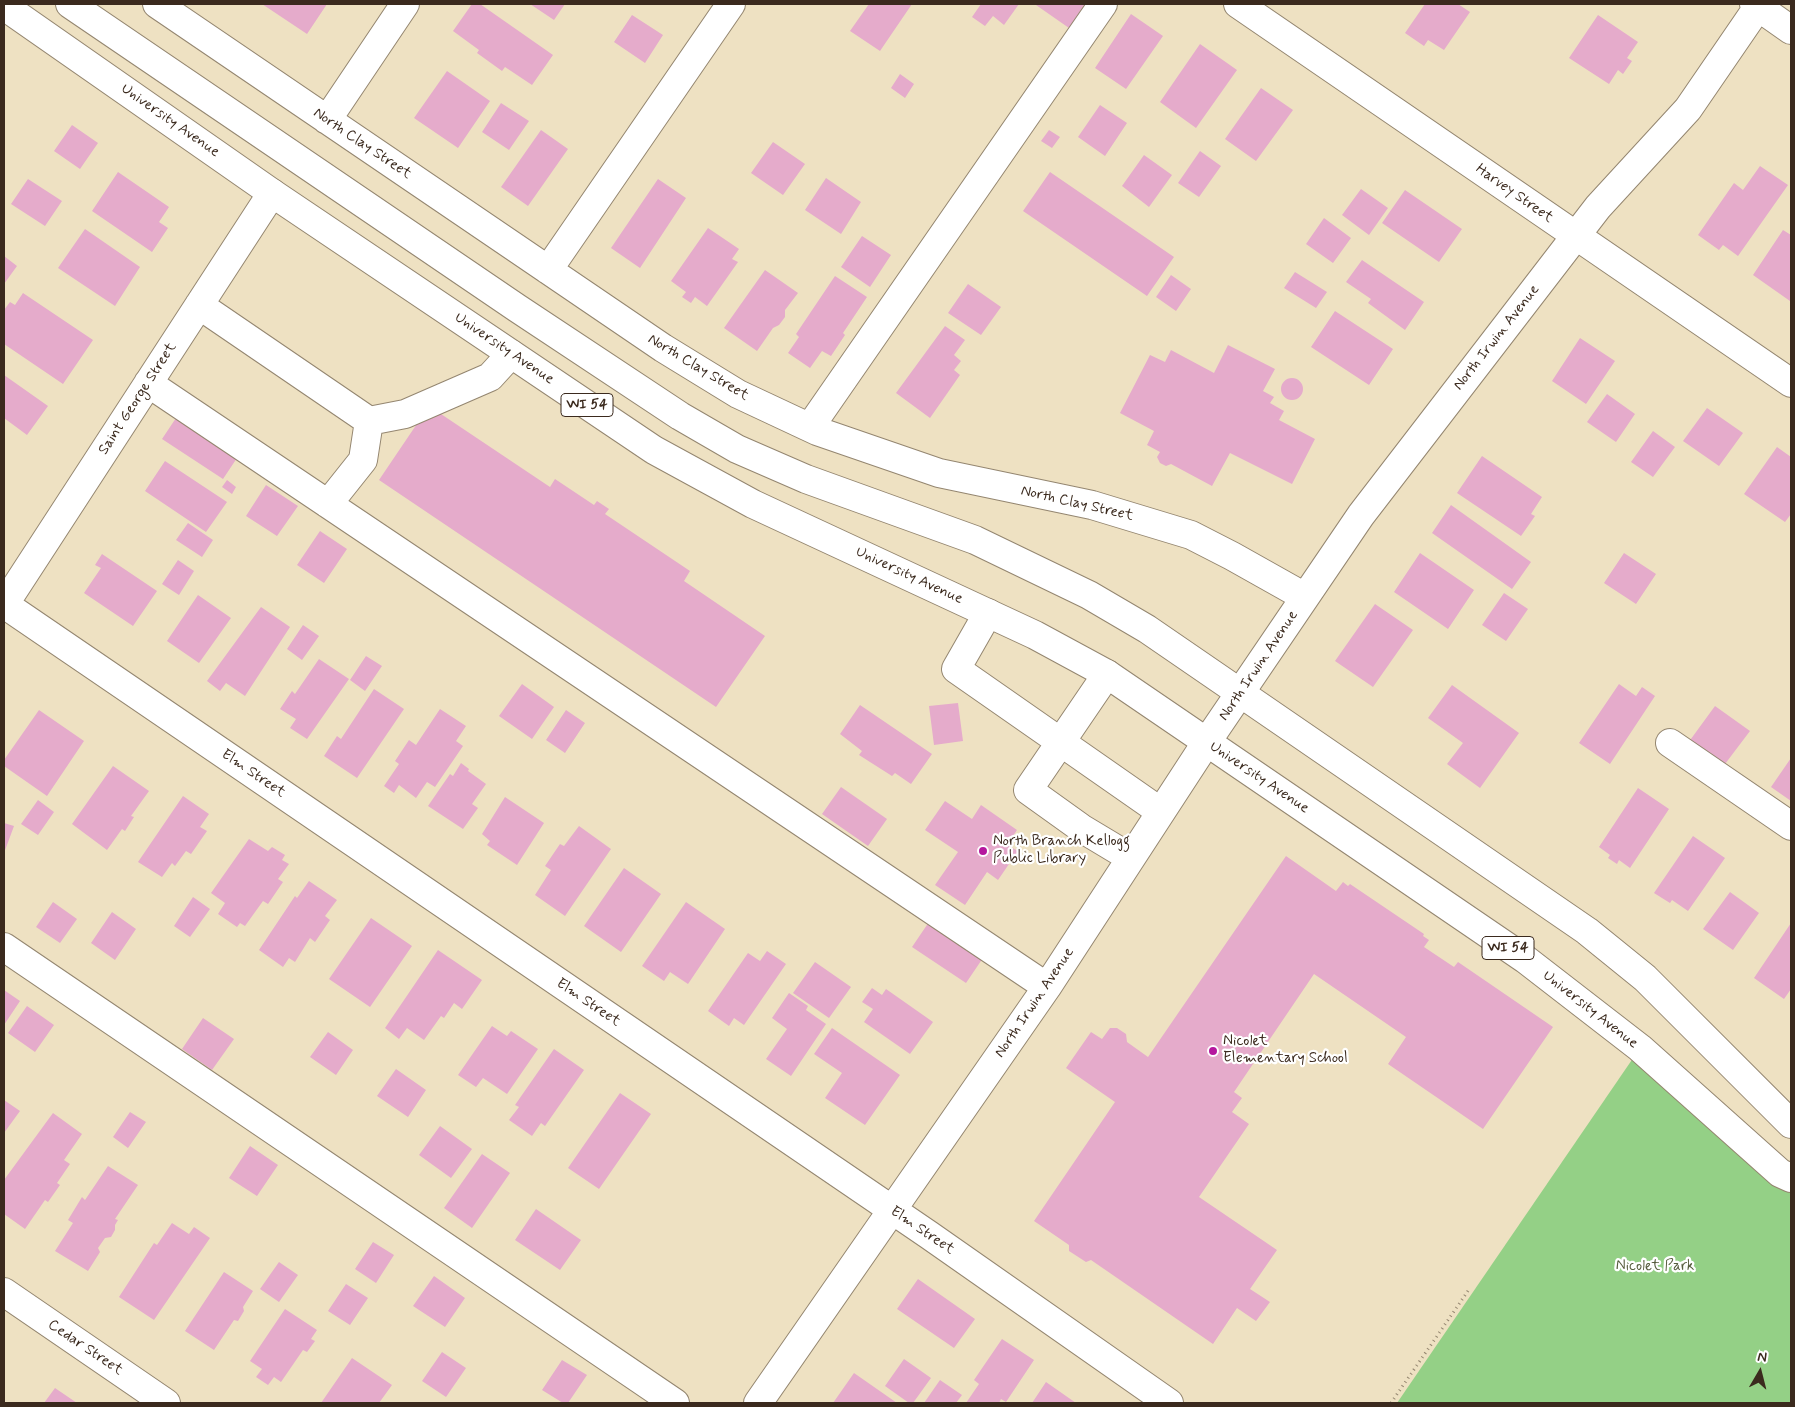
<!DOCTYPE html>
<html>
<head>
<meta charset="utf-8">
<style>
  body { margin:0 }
  #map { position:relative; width:1795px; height:1407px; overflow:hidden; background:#eee1c2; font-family:Mynerve,sans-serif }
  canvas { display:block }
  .frame { position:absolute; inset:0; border:5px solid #3b2a1e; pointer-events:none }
  .north { position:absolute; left:1735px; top:1347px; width:50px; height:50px; -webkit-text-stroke:4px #fff; paint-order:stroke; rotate:8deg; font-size:14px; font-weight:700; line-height:20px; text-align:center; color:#3b2a1e }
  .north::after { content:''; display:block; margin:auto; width:18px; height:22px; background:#3b2a1e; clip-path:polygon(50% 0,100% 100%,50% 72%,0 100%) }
</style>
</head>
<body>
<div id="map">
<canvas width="1795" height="1407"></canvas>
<div class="frame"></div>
<div class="north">N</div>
</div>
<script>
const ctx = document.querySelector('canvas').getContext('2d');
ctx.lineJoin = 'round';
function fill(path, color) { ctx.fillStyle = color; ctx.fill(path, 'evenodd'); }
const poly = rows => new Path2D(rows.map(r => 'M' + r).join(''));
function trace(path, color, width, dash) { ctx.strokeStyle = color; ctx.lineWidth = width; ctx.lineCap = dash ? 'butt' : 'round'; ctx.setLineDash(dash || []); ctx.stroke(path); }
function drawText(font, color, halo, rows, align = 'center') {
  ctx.font = font + ' Mynerve,sans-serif'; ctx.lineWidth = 4.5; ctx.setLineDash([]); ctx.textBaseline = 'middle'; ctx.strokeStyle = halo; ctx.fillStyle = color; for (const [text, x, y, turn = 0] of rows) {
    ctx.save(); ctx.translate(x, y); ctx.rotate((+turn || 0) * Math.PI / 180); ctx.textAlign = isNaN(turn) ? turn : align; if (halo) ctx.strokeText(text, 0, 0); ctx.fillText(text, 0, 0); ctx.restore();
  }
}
const green = poly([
  [1640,1048,1791,1178,1791,1403,1397,1403]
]);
const building = poly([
  [262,4,327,4,307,34],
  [472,4,480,4,553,55,532,85,505,67,502,71,477,53,479,50,453,31],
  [530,4,565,4,554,20],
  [869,4,912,4,880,51,850,31],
  [981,4,1019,4,1004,25,993,16,985,26,972,17],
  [1037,4,1085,4,1069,28,1036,5],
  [1425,4,1458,4,1470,12,1444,50,1428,40,1424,46,1405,33],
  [1131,14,1163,36,1126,89,1095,68],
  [632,15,663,35,645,63,614,42],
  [1598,15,1638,42,1627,58,1632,61,1623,74,1618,70,1609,84,1569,58],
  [1200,44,1237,70,1196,128,1160,102],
  [447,71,490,101,458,148,414,118],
  [900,74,914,84,905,98,891,88],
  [1261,88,1293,110,1256,161,1225,139],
  [501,103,529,121,509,150,482,132],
  [1100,105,1127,123,1105,156,1078,137],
  [72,125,98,143,80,169,54,151],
  [541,130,568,149,528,206,501,187],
  [1049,130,1060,137,1052,148,1041,141],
  [773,142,805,164,783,195,751,173],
  [1200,151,1221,166,1199,197,1178,183],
  [1144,155,1172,175,1149,207,1122,186],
  [1760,166,1788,185,1738,256,1723,245,1719,250,1698,235,1734,183,1743,190],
  [118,172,169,207,159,222,168,228,152,252,92,211],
  [1050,172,1174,257,1147,296,1023,211],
  [826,178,861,202,841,234,805,210],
  [28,179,62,201,45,226,11,204],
  [658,179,686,198,640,268,611,248],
  [1361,189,1388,208,1369,235,1342,215],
  [1405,190,1462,229,1439,262,1382,223],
  [1324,218,1351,238,1333,263,1306,244],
  [708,228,739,249,732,259,738,262,707,306,695,297,691,303,682,297,686,292,671,281],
  [85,229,140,267,115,306,58,268],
  [1783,230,1791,235,1790,301,1753,275],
  [862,236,891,255,870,287,841,267],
  [4,256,17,266,4,284],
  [1362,260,1424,302,1405,330,1368,303,1371,299,1346,282],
  [765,270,798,293,785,310,785,317,779,325,773,328,757,351,724,328],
  [1295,272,1327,292,1316,308,1284,288],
  [1171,275,1191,289,1176,311,1156,297],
  [835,276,867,297,843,333,845,335,831,356,822,351,810,368,788,353,799,337,796,334],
  [968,284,1001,307,981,335,948,313],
  [23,293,93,340,63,384,4,344,4,310,10,302,15,305],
  [1335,311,1393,349,1369,385,1311,347],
  [945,326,965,340,954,355,961,361,954,370,960,375,930,418,896,393],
  [1580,338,1615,361,1586,404,1552,381],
  [1228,345,1275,369,1263,391,1274,397,1270,403,1284,411,1279,420,1315,439,1292,484,1230,453,1212,486,1171,464,1166,466,1160,463,1157,457,1160,452,1147,445,1154,431,1120,413,1150,355,1165,362,1171,350,1214,373],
  [4,375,48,406,27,435,4,418],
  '1281 389a11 11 0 1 1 22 0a11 11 0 1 1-22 0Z',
  [1607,394,1635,414,1616,442,1587,422],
  [429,406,550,487,555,479,594,505,597,501,609,509,605,514,690,571,684,581,765,636,716,707,379,480],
  [1707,408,1743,433,1719,466,1683,441],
  [182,409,243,449,223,479,162,439],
  [1653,431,1675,447,1653,477,1631,462],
  [1777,447,1791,457,1791,514,1785,522,1744,494],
  [1482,456,1542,497,1531,514,1535,516,1521,536,1457,493],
  [165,461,227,502,206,532,145,491],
  [227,480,236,487,232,494,222,487],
  [266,485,298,506,277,536,246,516],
  [1451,505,1531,562,1512,589,1432,533],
  [188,523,213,540,202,557,176,540],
  [320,531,347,549,324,583,297,565],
  [1420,553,1474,590,1448,629,1394,592],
  [1624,553,1656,574,1636,604,1604,583],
  [102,554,157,591,133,626,84,593,101,568,95,565],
  [178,560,194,571,179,595,162,584],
  [1504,593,1528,609,1506,641,1482,625],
  [198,595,231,618,199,663,167,641],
  [1375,604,1413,630,1373,687,1335,661],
  [261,607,290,627,245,696,226,683,220,691,207,681],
  [303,625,319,636,302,660,287,649],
  [366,656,382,666,365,691,350,680],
  [319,659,349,679,307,739,290,728,296,719,280,709,292,691,295,694],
  [522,684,554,707,532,739,499,716],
  [1619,684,1636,696,1642,687,1655,696,1610,764,1579,743],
  [1452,685,1519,733,1480,788,1447,764,1463,743,1428,718],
  [374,689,404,709,357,778,324,756,337,736,341,739],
  [958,703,963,741,934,745,929,706],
  [860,705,932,754,911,784,895,773,892,776,859,755,862,751,840,734],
  [1715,706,1750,731,1722,768,1688,743],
  [440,709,466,726,456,741,463,746,435,787,427,782,416,798,399,785,394,793,384,786,399,764,395,761,409,740,416,745],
  [39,710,84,741,47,796,4,766,4,760],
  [566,710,585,723,565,753,546,740],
  [1791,758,1791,801,1771,787],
  [461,763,469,769,468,771,486,784,472,804,478,808,463,829,428,806,450,774,453,776],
  [113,766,149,791,131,816,134,817,125,831,122,829,107,850,72,824],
  [841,787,887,819,868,846,822,814],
  [1638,788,1669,809,1630,868,1619,860,1617,864,1608,858,1610,855,1599,847],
  [183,796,209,814,200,827,207,831,191,854,186,851,175,866,172,863,162,877,138,862],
  [505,797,544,823,517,865,487,845,490,841,482,834],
  [38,800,54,812,38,835,21,824],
  [945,801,972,819,981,805,1017,830,1007,845,1018,851,998,880,987,872,965,905,935,885,958,852,925,830],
  [4,823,14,826,4,853],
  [579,826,611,849,565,916,535,895,551,870,545,866,560,844,564,846],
  [1693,836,1725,858,1688,911,1672,900,1670,903,1654,893],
  [249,839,268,851,272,847,285,855,282,860,289,864,278,879,283,882,268,904,263,901,245,926,240,923,237,927,218,914,225,903,211,893],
  [1286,856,1336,891,1343,882,1348,886,1350,884,1424,934,1423,936,1429,940,1424,947,1454,967,1458,962,1553,1027,1483,1129,1388,1064,1406,1037,1314,974,1234,1092,1242,1098,1232,1112,1249,1124,1199,1197,1277,1250,1250,1289,1270,1302,1256,1321,1237,1308,1213,1344,1091,1260,1086,1262,1069,1251,1069,1245,1034,1221,1115,1102,1066,1068,1091,1032,1102,1039,1110,1028,1117,1028,1126,1034,1127,1042,1148,1057],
  [624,868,661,894,621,952,584,926],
  [309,881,337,900,325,916,330,920,315,942,310,938,295,962,289,958,283,967,259,950,295,896,297,898],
  [1730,892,1759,913,1733,950,1703,929],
  [193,897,210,909,190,937,174,926],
  [53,902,77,919,60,943,36,927],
  [686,902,725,929,688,984,670,972,664,981,642,966],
  [112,912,136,929,115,960,91,943],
  [371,918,412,946,370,1007,329,979],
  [931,919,985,955,966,983,912,947],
  [1791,923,1791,989,1784,999,1754,978],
  [438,950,482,980,462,1009,454,1003,444,1018,441,1016,424,1040,407,1028,399,1039,385,1028],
  [767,951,786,964,744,1025,734,1018,729,1026,708,1011,748,953,760,961],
  [815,962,851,987,829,1018,793,993],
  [872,988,882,995,886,989,933,1022,910,1054,864,1022,873,1009,862,1002],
  [4,990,20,1001,4,1025],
  [789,993,808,1006,806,1010,826,1024,791,1076,766,1059,787,1029,772,1018],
  [27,1006,54,1025,35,1052,8,1033],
  [203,1018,234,1039,212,1070,182,1049],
  [492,1026,507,1036,511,1031,538,1049,507,1094,483,1078,476,1087,458,1075],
  [832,1028,900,1075,865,1125,825,1098,842,1073,814,1054],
  [328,1032,353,1050,336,1075,310,1057],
  [554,1049,584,1070,545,1126,541,1123,532,1136,509,1120,519,1107,515,1105],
  [396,1069,426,1090,408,1117,377,1096],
  [620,1093,651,1114,599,1189,568,1168],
  [4,1100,20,1111,4,1133],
  [130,1112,146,1122,128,1148,113,1137],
  [53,1113,82,1134,64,1160,70,1164,57,1183,60,1185,48,1202,45,1200,25,1229,4,1214,4,1180],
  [440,1126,472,1149,451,1178,419,1155],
  [250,1146,278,1165,257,1196,229,1178],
  [482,1154,510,1173,472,1228,444,1208],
  [108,1166,138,1185,115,1219,118,1220,115,1225,115,1230,111,1237,105,1238,98,1248,100,1252,88,1271,55,1251,73,1223,68,1220,82,1197,85,1200],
  [536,1209,581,1240,560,1270,515,1240],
  [172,1223,189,1234,194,1227,210,1238,154,1320,119,1297,154,1243,157,1245],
  [373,1242,394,1255,376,1283,355,1269],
  [279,1262,298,1275,279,1302,260,1289],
  [224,1272,253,1291,243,1307,244,1311,238,1321,234,1320,214,1350,185,1331],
  [434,1276,465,1298,445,1327,413,1306],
  [918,1279,975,1319,954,1348,897,1309],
  [346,1284,368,1298,350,1325,328,1311],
  [285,1309,317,1330,311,1339,315,1341,307,1352,303,1350,281,1382,274,1377,268,1385,256,1377,262,1369,250,1361],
  [1002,1339,1034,1360,1006,1402,1001,1399,999,1403,966,1403,979,1384,974,1380],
  [442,1352,466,1368,446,1397,422,1381],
  [352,1358,392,1385,379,1403,321,1403],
  [904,1359,931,1378,913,1403,909,1403,885,1386],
  [562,1360,587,1375,568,1403,563,1403,542,1390],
  [854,1373,897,1403,833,1403],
  [940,1380,962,1395,956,1403,924,1403],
  [1046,1382,1076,1403,1032,1403],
  [55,1388,77,1403,44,1403]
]);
const path = poly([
  [1391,1403,1470,1288]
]);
const minor = poly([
  [157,4,663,348,738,394,817,431,939,473,1092,505,1191,535,1232,556,1305,597],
  [1238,4,1791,383],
  [1754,4,1791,30],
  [327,120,405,4],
  [548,270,731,4],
  [199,305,369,421,405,414,490,377,511,354],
  [148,383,1047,987],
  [810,427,1103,4],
  [328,504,363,460,369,421],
  [4,604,929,1235,1169,1403],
  [4,605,272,193],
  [988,613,956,669,1161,812],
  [1107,674,1028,790,1081,828,1131,858],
  [1670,743,1791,826],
  [4,947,675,1403],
  [4,1292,166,1403],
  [758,1403,1047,987,1206,743,1361,515,1598,207,1688,109,1760,4]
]);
const major = poly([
  [70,4,517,308,680,416,737,449,806,479,975,540,1089,595,1147,629,1587,931,1645,978,1791,1124],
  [4,6,272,193,654,450,753,504,1035,635,1107,674,1525,959,1640,1048,1780,1173,1791,1178]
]);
const markers = [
  [983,851,5,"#b5179e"],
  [1213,1051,5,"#b5179e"]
];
const shields = [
  [587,405,52],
  [1508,948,52]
];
const shieldNames = [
  ["WI 54",587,405],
  ["WI 54",1508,948]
];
const streetNames = [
  ["University Avenue",170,121,35],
  ["North Clay Street",362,144,34],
  ["Harvey Street",1514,194,35],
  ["North Irwin Avenue",1497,338,-52],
  ["University Avenue",504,349,34],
  ["North Clay Street",698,368,31],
  ["Saint George Street",138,399,-57],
  ["North Clay Street",1077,504,13],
  ["University Avenue",909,576,25],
  ["North Irwin Avenue",1259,666,-56],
  ["Elm Street",253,774,34],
  ["University Avenue",1259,778,34],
  ["Elm Street",588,1003,34],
  ["North Irwin Avenue",1035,1003,-56],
  ["University Avenue",1590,1010,38],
  ["Elm Street",922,1231,34],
  ["Cedar Street",85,1348,34]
];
const poiNames = [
  ["North Branch Kellogg",993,842],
  ["Public Library",993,859],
  ["Nicolet",1223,1042],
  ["Elementary School",1223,1059]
];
const parkNames = [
  ["Nicolet Park",1655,1267]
];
fill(green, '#94d086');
fill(building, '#e5abcb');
trace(minor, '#948670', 30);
trace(major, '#948670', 30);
trace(path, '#948670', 3, [1, 4]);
trace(minor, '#fff', 28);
trace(major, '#fff', 28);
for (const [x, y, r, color] of markers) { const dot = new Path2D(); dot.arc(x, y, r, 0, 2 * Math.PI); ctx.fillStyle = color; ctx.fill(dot); trace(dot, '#fff', 2); }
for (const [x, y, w] of shields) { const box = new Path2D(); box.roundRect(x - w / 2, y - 11.5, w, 23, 4); ctx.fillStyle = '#fff'; ctx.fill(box); trace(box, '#3b2a1e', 1); }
drawText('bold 14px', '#3b2a1e', null, shieldNames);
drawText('15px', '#3b2a1e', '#fff', streetNames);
drawText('15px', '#3b2a1e', '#fff', poiNames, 'left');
drawText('15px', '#565c3d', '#fff', parkNames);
</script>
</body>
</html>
